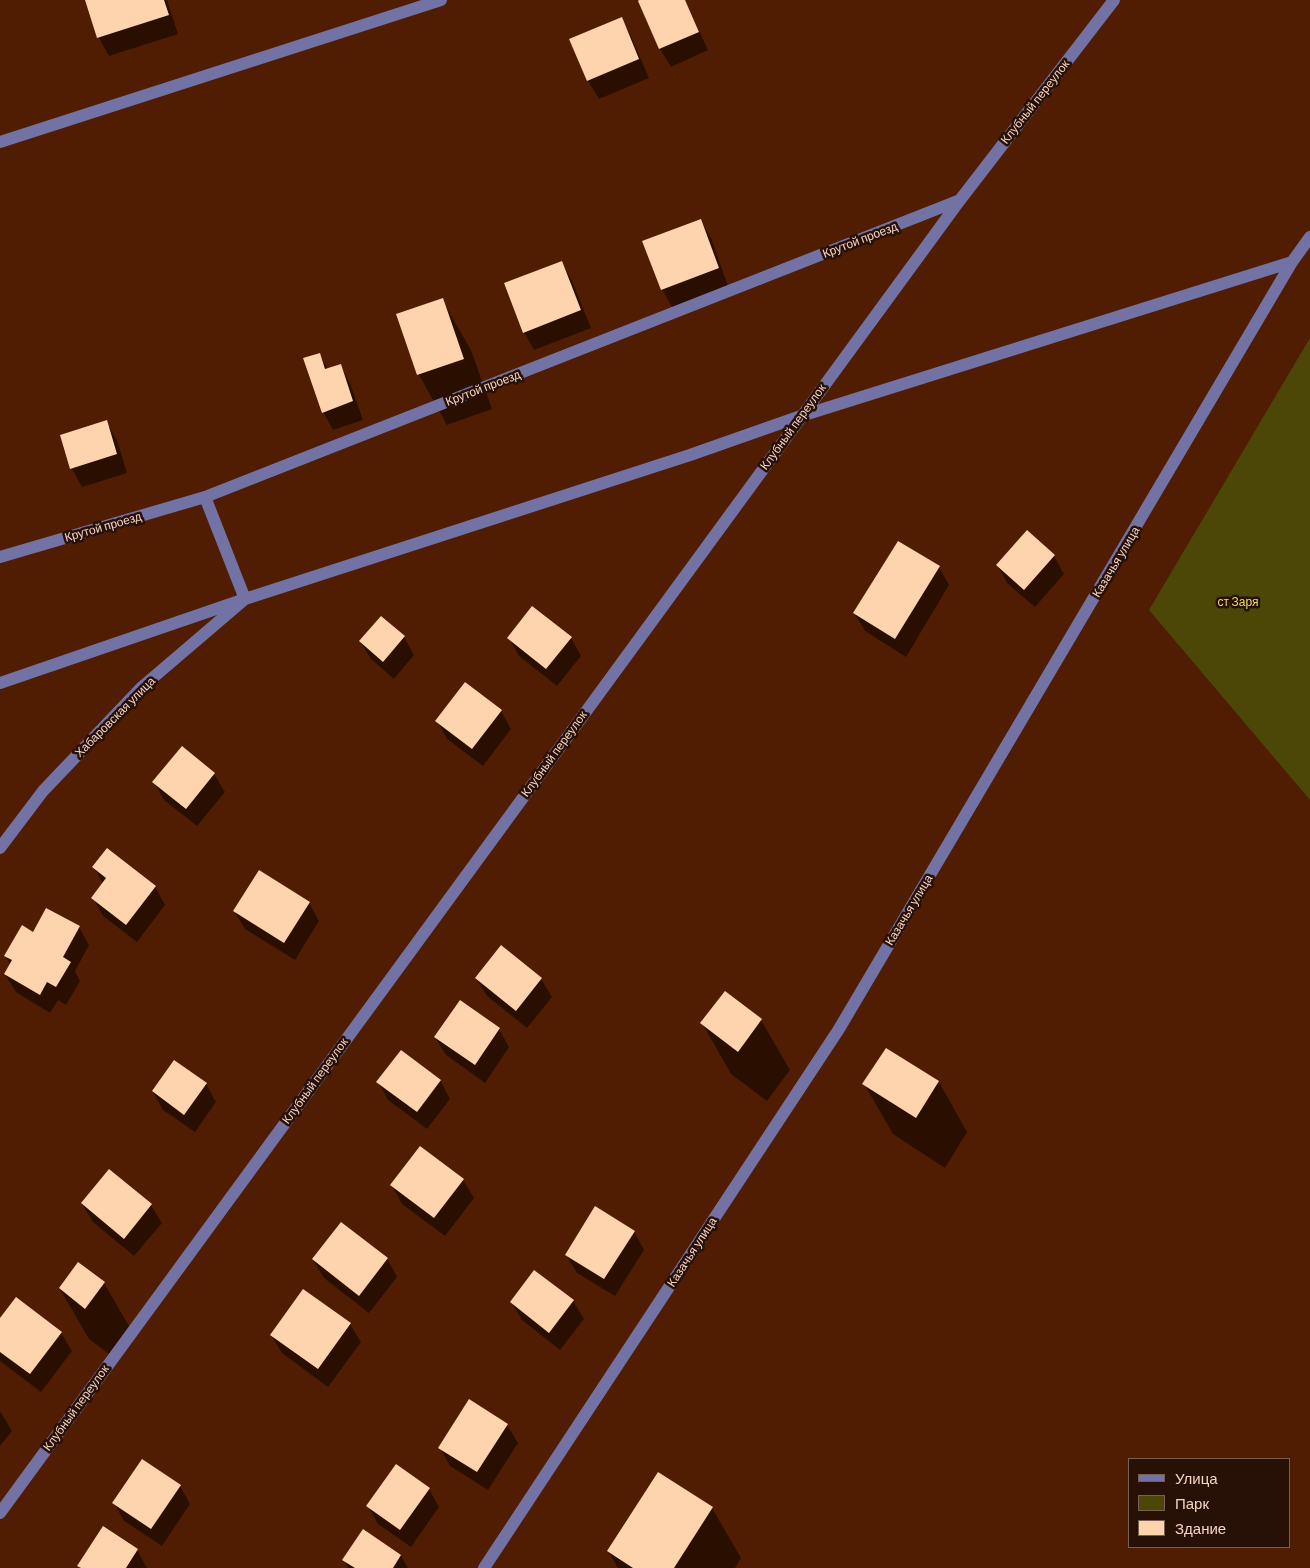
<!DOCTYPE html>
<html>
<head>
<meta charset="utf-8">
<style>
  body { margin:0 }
  #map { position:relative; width:1310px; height:1568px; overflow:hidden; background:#501d02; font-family:Barlow,sans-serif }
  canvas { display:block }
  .legend { position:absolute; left:1128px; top:1458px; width:162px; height:90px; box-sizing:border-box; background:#271006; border:1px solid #795e52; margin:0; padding:6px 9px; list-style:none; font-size:15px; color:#f5d3c5 }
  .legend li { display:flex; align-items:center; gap:10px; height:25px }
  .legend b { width:25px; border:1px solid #795e52 }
</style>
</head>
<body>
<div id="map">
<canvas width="1310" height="1568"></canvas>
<ul class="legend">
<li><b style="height:6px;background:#7272a5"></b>Улица</li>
<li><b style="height:14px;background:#4c4707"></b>Парк</li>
<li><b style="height:14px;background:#fdd4ae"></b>Здание</li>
</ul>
</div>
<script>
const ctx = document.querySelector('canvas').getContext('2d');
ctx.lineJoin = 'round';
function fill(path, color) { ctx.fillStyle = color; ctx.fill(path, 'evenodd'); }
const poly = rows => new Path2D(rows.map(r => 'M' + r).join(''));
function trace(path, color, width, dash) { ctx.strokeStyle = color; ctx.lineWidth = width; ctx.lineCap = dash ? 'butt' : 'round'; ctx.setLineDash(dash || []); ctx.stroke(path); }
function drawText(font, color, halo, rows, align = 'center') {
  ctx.font = font + ' Barlow,sans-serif'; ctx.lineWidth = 5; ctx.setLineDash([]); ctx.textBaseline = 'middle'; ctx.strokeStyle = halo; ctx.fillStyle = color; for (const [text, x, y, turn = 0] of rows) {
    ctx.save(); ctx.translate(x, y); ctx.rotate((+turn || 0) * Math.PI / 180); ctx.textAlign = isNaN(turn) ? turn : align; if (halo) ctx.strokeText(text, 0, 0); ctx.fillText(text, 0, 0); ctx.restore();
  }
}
const green = poly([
  [1310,338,1310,800,1149,610]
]);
const shadow = poly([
  [87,0,167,0,178,34,109,56,99,38],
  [642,0,685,0,708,50,671,67,660,49,639,1],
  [621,18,631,36,649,78,599,99,588,81,570,40],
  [700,220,711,238,728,286,672,307,662,289],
  [562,263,572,281,591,328,534,350,524,332],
  [442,300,471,350,492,409,447,425,419,375,398,314],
  [319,354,328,369,340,365,350,383,363,420,333,430,323,412],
  [106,422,117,440,127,473,82,487,72,469,61,436],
  [1054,556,1064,574,1035,607,1008,584,997,565],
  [939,567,949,585,906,657,865,631,854,613],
  [404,637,414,655,394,679,371,659,360,641],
  [509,638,571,638,581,656,557,686,519,656],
  [501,711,511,729,483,766,447,739,437,721],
  [182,747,214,774,225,792,197,826,164,800,154,782],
  [94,867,155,887,165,905,137,942,103,916,93,898,103,884],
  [309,903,319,921,295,960,245,929,234,911],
  [79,927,89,945,75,971,80,981,66,1005,58,1000,50,1013,16,992,5,974,11,965,5,956,33,933],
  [476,978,541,979,552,997,527,1028,487,996],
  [761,1020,790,1070,767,1101,731,1074,702,1023],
  [499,1029,509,1047,485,1083,446,1055,435,1037],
  [886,1049,939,1082,967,1132,945,1168,893,1134,864,1084],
  [440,1080,450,1099,427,1129,388,1100,378,1082],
  [206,1084,216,1102,195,1132,163,1110,153,1092],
  [109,1170,151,1205,162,1223,134,1256,93,1222,82,1204],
  [463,1180,474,1198,445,1236,402,1204,392,1186],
  [634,1231,644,1250,615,1296,577,1273,566,1255],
  [387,1258,397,1277,369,1313,324,1278,313,1260],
  [534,1272,573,1301,584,1319,560,1350,522,1320,511,1302],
  [104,1283,133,1333,114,1358,89,1339,60,1289],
  [0,1320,61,1333,72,1351,41,1392,0,1361],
  [350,1324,361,1342,328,1387,282,1353,271,1335],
  [0,1411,12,1431,0,1446],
  [507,1425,518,1443,488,1490,450,1466,440,1448],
  [180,1486,190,1504,162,1546,124,1521,114,1503],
  [429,1489,439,1507,411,1547,378,1524,368,1506],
  [712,1508,741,1558,735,1568,618,1568,608,1551],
  [363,1531,401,1556,408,1568,348,1568,344,1560],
  [137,1550,147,1568,80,1568,79,1566]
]);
const building = poly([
  [85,0,164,0,169,15,97,38],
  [639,0,685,0,699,32,659,49,638,1],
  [622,17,639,59,587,81,569,39],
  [701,219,719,268,661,290,642,241],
  [562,261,581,310,523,333,504,283],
  [443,298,464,359,417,375,396,314],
  [320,353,325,369,341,364,353,401,322,413,303,358],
  [107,420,117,454,70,469,60,435],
  [1027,530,1055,555,1024,590,996,565],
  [898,541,940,566,895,639,853,613],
  [532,606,572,637,546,669,507,638],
  [381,616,405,636,383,662,359,641],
  [465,682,502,710,472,749,435,721],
  [182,746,215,773,186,809,152,782],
  [107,848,156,886,126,925,91,898,106,878,92,867],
  [259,870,310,902,284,943,233,911],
  [46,908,80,926,63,957,71,962,56,987,47,982,40,995,4,974,12,960,4,956,22,925,33,932],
  [501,945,542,978,516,1011,475,978],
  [725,991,762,1019,738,1052,700,1023],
  [460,1000,500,1028,475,1065,434,1037],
  [886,1048,939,1081,916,1118,862,1084],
  [401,1050,441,1080,417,1112,376,1082],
  [174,1060,207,1083,184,1115,152,1091],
  [420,1146,464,1179,434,1218,390,1185],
  [109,1169,152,1204,124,1239,81,1203],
  [595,1206,635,1231,604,1279,565,1255],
  [341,1222,388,1258,359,1296,312,1259],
  [78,1262,105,1282,85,1309,59,1288],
  [534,1270,574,1300,549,1333,510,1302],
  [303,1289,351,1323,318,1369,270,1335],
  [16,1297,62,1332,30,1374,0,1352,0,1318],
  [469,1399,508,1424,477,1472,438,1448],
  [142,1459,181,1485,151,1529,112,1503],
  [396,1464,430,1488,400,1530,366,1506],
  [658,1472,713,1507,674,1568,633,1568,607,1551],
  [103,1526,138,1549,126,1568,81,1568,77,1566],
  [363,1529,401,1555,393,1568,355,1568,342,1560]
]);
const minor = poly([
  [0,142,441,0],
  [0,557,205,497,960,200],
  [0,683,245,599,205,497],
  [0,848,43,791,142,687,245,599,690,455,801,416,1292,262],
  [0,1513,960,200,1114,0],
  [484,1568,839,1029,1292,262,1310,237]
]);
const streetNames = [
  ["Клубный переулок",1035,102,-52],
  ["Крутой проезд",860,240,-21],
  ["Крутой проезд",483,388,-21],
  ["Клубный переулок",793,427,-54],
  ["Крутой проезд",103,527,-16],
  ["Казачья улица",1116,562,-59],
  ["Хабаровская улица",115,717,-45],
  ["Клубный переулок",554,754,-54],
  ["Казачья улица",909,910,-59],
  ["Клубный переулок",315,1081,-54],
  ["Казачья улица",692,1252,-57],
  ["Клубный переулок",76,1408,-54]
];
const parkNames = [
  ["ст Заря",1238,602]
];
fill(green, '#4c4707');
fill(shadow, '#0007');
fill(building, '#fdd4ae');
trace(minor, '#7272a5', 12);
drawText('12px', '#f5d3c5', '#271006', streetNames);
drawText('12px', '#eadf65', '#271006', parkNames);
</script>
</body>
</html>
